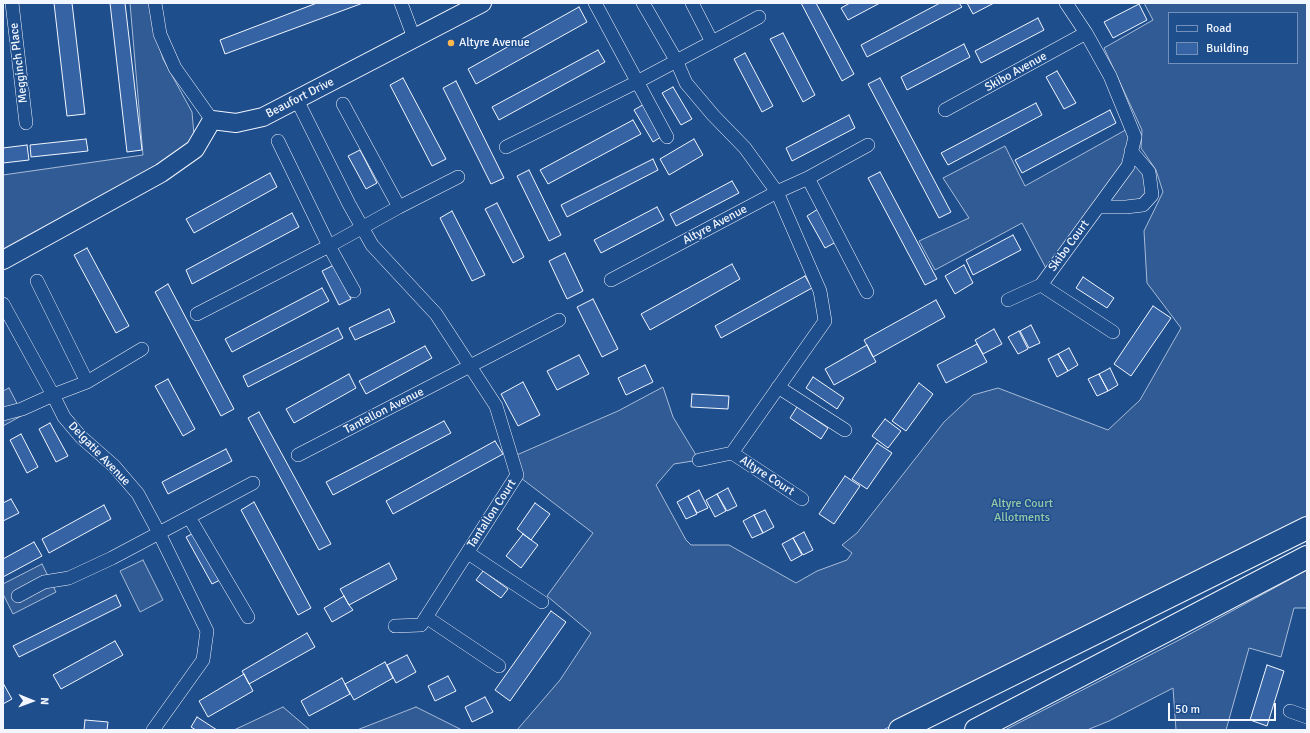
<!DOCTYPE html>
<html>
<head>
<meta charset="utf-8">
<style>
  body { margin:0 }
  #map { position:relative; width:1310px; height:733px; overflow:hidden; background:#1f4e8c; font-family:Signika,sans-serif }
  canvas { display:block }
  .frame { position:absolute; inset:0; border:4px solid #f2f6ff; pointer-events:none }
  .legend { position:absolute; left:1168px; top:12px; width:130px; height:52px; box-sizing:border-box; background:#1f4e8c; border:1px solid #7391ba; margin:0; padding:5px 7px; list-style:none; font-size:12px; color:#f2f6ff }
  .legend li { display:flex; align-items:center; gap:8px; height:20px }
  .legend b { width:20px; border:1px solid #7391ba }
  .north { position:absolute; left:12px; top:681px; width:40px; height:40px; -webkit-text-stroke:3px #1f4e8c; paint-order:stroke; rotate:91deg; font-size:11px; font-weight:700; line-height:16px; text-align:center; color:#f2f6ff }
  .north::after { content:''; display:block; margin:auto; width:14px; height:18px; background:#f2f6ff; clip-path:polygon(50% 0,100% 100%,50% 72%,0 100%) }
  .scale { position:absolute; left:1168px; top:703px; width:108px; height:18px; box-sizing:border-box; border:2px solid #f2f6ff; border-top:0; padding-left:5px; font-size:12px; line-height:14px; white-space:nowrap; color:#f2f6ff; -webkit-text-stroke:3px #1f4e8c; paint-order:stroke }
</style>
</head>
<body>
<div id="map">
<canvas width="1310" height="733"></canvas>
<div class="frame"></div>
<ul class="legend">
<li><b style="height:5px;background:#1f4e8c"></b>Road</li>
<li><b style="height:11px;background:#3563a3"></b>Building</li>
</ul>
<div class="north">N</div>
<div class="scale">50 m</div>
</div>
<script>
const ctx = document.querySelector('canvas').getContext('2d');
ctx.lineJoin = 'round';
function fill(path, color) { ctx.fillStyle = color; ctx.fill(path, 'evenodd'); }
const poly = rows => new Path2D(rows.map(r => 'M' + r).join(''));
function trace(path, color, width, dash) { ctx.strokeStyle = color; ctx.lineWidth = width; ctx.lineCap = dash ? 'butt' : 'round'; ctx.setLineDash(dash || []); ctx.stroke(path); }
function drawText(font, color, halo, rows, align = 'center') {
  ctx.font = font + ' Signika,sans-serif'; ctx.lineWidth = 3; ctx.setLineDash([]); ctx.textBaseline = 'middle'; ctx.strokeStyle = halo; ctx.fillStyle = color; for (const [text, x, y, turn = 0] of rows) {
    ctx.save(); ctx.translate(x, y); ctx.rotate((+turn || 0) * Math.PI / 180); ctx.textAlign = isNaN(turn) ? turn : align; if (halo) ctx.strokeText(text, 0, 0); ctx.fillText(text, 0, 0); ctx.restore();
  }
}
const built = poly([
  [130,3,149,3,153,24,163,59,192,112,194,135,185,149,112,193,3,250,3,175,143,155,130,3],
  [1144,3,1307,3,1307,522,1046,648,883,730,517,730,560,680,591,633,547,596,593,533,517,475,512,457,618,411,663,387,673,417,699,460,674,464,656,485,686,540,691,545,729,545,796,583,817,571,847,560,852,553,842,545,857,533,944,422,973,395,998,388,1108,430,1140,400,1181,328,1147,283,1144,231,1163,192,1156,170,1141,148,1142,130,1104,48,1153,20,1144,3],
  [1169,13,1297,13,1297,63,1169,63,1169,13],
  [1131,127,1131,151,1149,172,1152,195,1143,205,1098,208,1049,274,1022,223,935,270,919,241,969,218,943,178,1005,146,1025,186,1131,127],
  [9,388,23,415,3,426,3,391,9,388],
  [143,560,163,600,140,612,120,571,143,560],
  [42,564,56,592,13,614,3,594,3,584,42,564],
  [1307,570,1307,608,1294,608,1281,657,1249,648,1226,730,1176,730,1173,688,1109,721,1087,730,1005,730,1179,640,1307,570],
  [283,707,310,730,234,730,283,707],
  [416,707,462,730,357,730,416,707]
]);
const building = poly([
  [54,3,72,3,85,114,67,116,54,3],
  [110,3,125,3,142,150,127,152,110,3],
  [317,3,363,3,225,54,220,40,317,3],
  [801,3,816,3,854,74,842,81,801,3],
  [850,3,880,3,848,20,841,8,850,3],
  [940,3,959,3,962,7,867,57,861,45,940,3],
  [967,3,994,3,973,14,967,3],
  [1139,4,1147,20,1113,38,1104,22,1139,4],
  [579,7,587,22,476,84,468,69,579,7],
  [1038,18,1044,30,981,63,975,51,1038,18],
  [783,33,815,95,803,102,770,39,783,33],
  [964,44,970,57,907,90,901,77,964,44],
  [598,50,605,62,499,120,492,107,598,50],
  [745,53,773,106,762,112,734,59,745,53],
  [1057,71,1076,103,1064,109,1046,77,1057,71],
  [403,78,446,159,432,166,390,85,403,78],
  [880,78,951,212,939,218,868,84,880,78],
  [456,81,504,178,491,184,443,88,456,81],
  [673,87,692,119,681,125,662,93,673,87],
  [646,103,664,135,653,142,634,110,646,103],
  [1036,103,1042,115,948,165,941,153,1036,103],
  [1110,110,1116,123,1022,173,1015,160,1110,110],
  [849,115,855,128,792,161,786,148,849,115],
  [633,120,641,134,548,184,540,170,633,120],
  [86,139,88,151,31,157,30,145,86,139],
  [694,139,703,155,669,175,660,159,694,139],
  [27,145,29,160,3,163,3,148,27,145],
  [360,150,377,183,366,189,348,156,360,150],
  [653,159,658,170,567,217,561,205,653,159],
  [529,170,561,235,549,241,517,176,529,170],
  [880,172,937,279,925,285,868,178,880,172],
  [270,173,277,187,194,233,186,219,270,173],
  [732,181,739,193,676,226,670,214,732,181],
  [497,203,524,257,513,263,485,209,497,203],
  [657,207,664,220,601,253,594,240,657,207],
  [818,209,836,242,825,248,807,216,818,209],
  [452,211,485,275,472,281,440,218,452,211],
  [292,213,299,227,192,284,186,270,292,213],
  [1013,235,1021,250,973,275,966,260,1013,235],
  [87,248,129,326,116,333,74,255,87,248],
  [565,253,583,291,567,299,549,261,565,253],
  [732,264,740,279,650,330,641,314,732,264],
  [334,265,351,299,339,305,322,271,334,265],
  [964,265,973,283,955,294,945,276,964,265],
  [805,276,812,288,721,338,715,326,805,276],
  [1083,277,1114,298,1107,308,1076,288,1083,277],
  [168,284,234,409,221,416,155,292,168,284],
  [322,288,329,301,232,352,225,339,322,288],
  [593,299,618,349,602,357,577,307,593,299],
  [936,300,945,317,873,357,864,340,936,300],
  [1153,306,1171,318,1131,376,1114,364,1153,306],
  [389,309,395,322,355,340,349,328,389,309],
  [1031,325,1040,343,1029,348,1020,331,1031,325],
  [338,328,343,338,248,387,243,376,338,328],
  [994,329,1002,344,983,354,975,340,994,329],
  [1019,331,1028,349,1018,354,1008,337,1019,331],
  [977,344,987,362,946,383,937,365,977,344],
  [867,345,876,362,834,385,825,369,867,345],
  [425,346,432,358,366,394,359,381,425,346],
  [1069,348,1078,365,1068,371,1058,354,1069,348],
  [1058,354,1068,371,1057,377,1048,359,1058,354],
  [579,355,589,374,557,390,547,371,579,355],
  [645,365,653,382,626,395,618,378,645,365],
  [1110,368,1118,385,1108,391,1099,374,1110,368],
  [349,374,356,388,294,423,286,409,349,374],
  [1099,374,1108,391,1097,396,1088,379,1099,374],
  [813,377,844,398,837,409,806,388,813,377],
  [168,379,195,429,183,436,155,386,168,379],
  [523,382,540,415,518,426,501,394,523,382],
  [919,383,933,394,906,431,892,421,919,383],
  [692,394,729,396,728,409,691,407,692,394],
  [797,407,828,428,821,439,790,418,797,407],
  [259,412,331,544,319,550,248,418,259,412],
  [885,419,901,431,888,448,872,436,885,419],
  [444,421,451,433,333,495,326,482,444,421],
  [50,423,68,456,56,462,39,429,50,423],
  [21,434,38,467,27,473,10,440,21,434],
  [495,441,503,454,393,514,386,501,495,441],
  [877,443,892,453,867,489,852,479,877,443],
  [226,449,232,461,168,494,162,482,226,449],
  [845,476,860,486,834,524,819,514,845,476],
  [728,488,737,506,727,511,717,494,728,488],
  [699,490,708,508,697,513,688,496,699,490],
  [717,494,726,511,715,517,706,500,717,494],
  [688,496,697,514,686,519,677,502,688,496],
  [11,499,19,513,3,521,3,503,11,499],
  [254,502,311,608,298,615,241,510,254,502],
  [535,503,550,514,531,540,517,529,535,503],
  [104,505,111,519,49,553,42,539,104,505],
  [765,510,774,527,763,533,754,515,765,510],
  [754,515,763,533,752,538,743,521,754,515],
  [804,532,813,550,803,555,793,538,804,532],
  [194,533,220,580,212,584,186,537,194,533],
  [523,534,538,545,521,568,506,556,523,534],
  [793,538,802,555,791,561,782,544,793,538],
  [34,542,42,556,3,577,3,559,34,542],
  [389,563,397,579,349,605,340,589,389,563],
  [483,571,508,589,501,598,476,580,483,571],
  [116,595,121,606,19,657,13,646,116,595],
  [344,596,349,605,353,610,332,622,324,608,344,596],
  [551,611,566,622,510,701,495,690,551,611],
  [307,633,315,647,249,684,242,671,307,633],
  [115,641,123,655,61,689,53,675,115,641],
  [407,655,416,672,396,683,387,665,407,655],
  [385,662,393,678,354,700,345,684,385,662],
  [1267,665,1284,671,1267,726,1250,720,1267,665],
  [244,674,253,691,208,717,199,701,244,674],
  [448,676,456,691,435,701,428,686,448,676],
  [342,678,350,694,309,716,301,701,342,678],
  [3,683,12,699,3,704,3,683],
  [485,697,493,712,472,722,465,707,485,697],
  [197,717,217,730,196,730,191,727,197,717],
  [85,720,108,722,107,730,84,730,85,720]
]);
const street = poly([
  [12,3,26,123],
  [155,3,160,34,175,68,212,120],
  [401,3,414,38],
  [595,3,667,137],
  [643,3,676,60,686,83,713,115,745,148,777,192,820,291,825,321,732,453,699,460],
  [692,3,712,42],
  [297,100,349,204,372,245,436,314,496,406,517,475,421,625,395,626],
  [343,104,399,207],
  [945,110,1086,33],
  [278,141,329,246,354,291],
  [506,147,637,82,759,17],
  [808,178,867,292],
  [1098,207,1126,207,1143,205,1152,195,1149,172,1131,151],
  [611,280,777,192,808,178,868,145],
  [37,281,87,382],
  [1041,285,1128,166,1135,137,1110,76,1086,33,1066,3],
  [1008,300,1041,285,1113,332],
  [3,304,53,395,64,417,81,437,114,466,138,494,159,533,207,631,203,660,153,730],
  [197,314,329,246,399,207,458,177],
  [778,387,845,430],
  [3,414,22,409,53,395,87,382,142,349],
  [732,453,802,499],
  [298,455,559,320],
  [189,517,248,617],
  [468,553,542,602],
  [18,596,44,582,69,578,112,558,253,483],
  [426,617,499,666],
  [1290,711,1307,717]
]);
const secondary = poly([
  [3,260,161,173,195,149,212,120,236,123,263,117,482,3]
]);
const highway = poly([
  [900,730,1307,528],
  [976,730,1307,557]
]);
const markers = [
  [451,43,4,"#ffb74d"]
];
const poiNames = [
  ["Altyre Avenue",459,43]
];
const streetNames = [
  ["Megginch Place",19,63,-97],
  ["Skibo Avenue",1016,72,-29],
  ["Beaufort Drive",300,98,-27],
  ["Altyre Avenue",715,225,-28],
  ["Skibo Court",1069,246,-54],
  ["Tantallon Avenue",384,411,-27],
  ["Delgatie Avenue",99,454,46],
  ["Altyre Court",767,476,33],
  ["Tantallon Court",492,514,-57]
];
const parkNames = [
  ["Altyre Court",1022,504],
  ["Allotments",1022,518]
];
fill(built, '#305b95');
trace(built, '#a8bbd7', 1);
fill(building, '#3563a3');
trace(building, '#f2f6ff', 1);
trace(street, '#f2f6ff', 14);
trace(secondary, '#f2f6ff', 20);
trace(highway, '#f2f6ff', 24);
trace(street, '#1f4e8c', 13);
trace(secondary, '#1f4e8c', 18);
trace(highway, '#1f4e8c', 22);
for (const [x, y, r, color] of markers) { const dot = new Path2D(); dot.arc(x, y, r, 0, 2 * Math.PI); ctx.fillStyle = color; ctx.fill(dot); trace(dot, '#1f4e8c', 1.5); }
drawText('12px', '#f2f6ff', '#1f4e8c', poiNames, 'left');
drawText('12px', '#f2f6ff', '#1f4e8c', streetNames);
drawText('12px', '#97c8a6', '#1f4e8c', parkNames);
</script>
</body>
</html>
